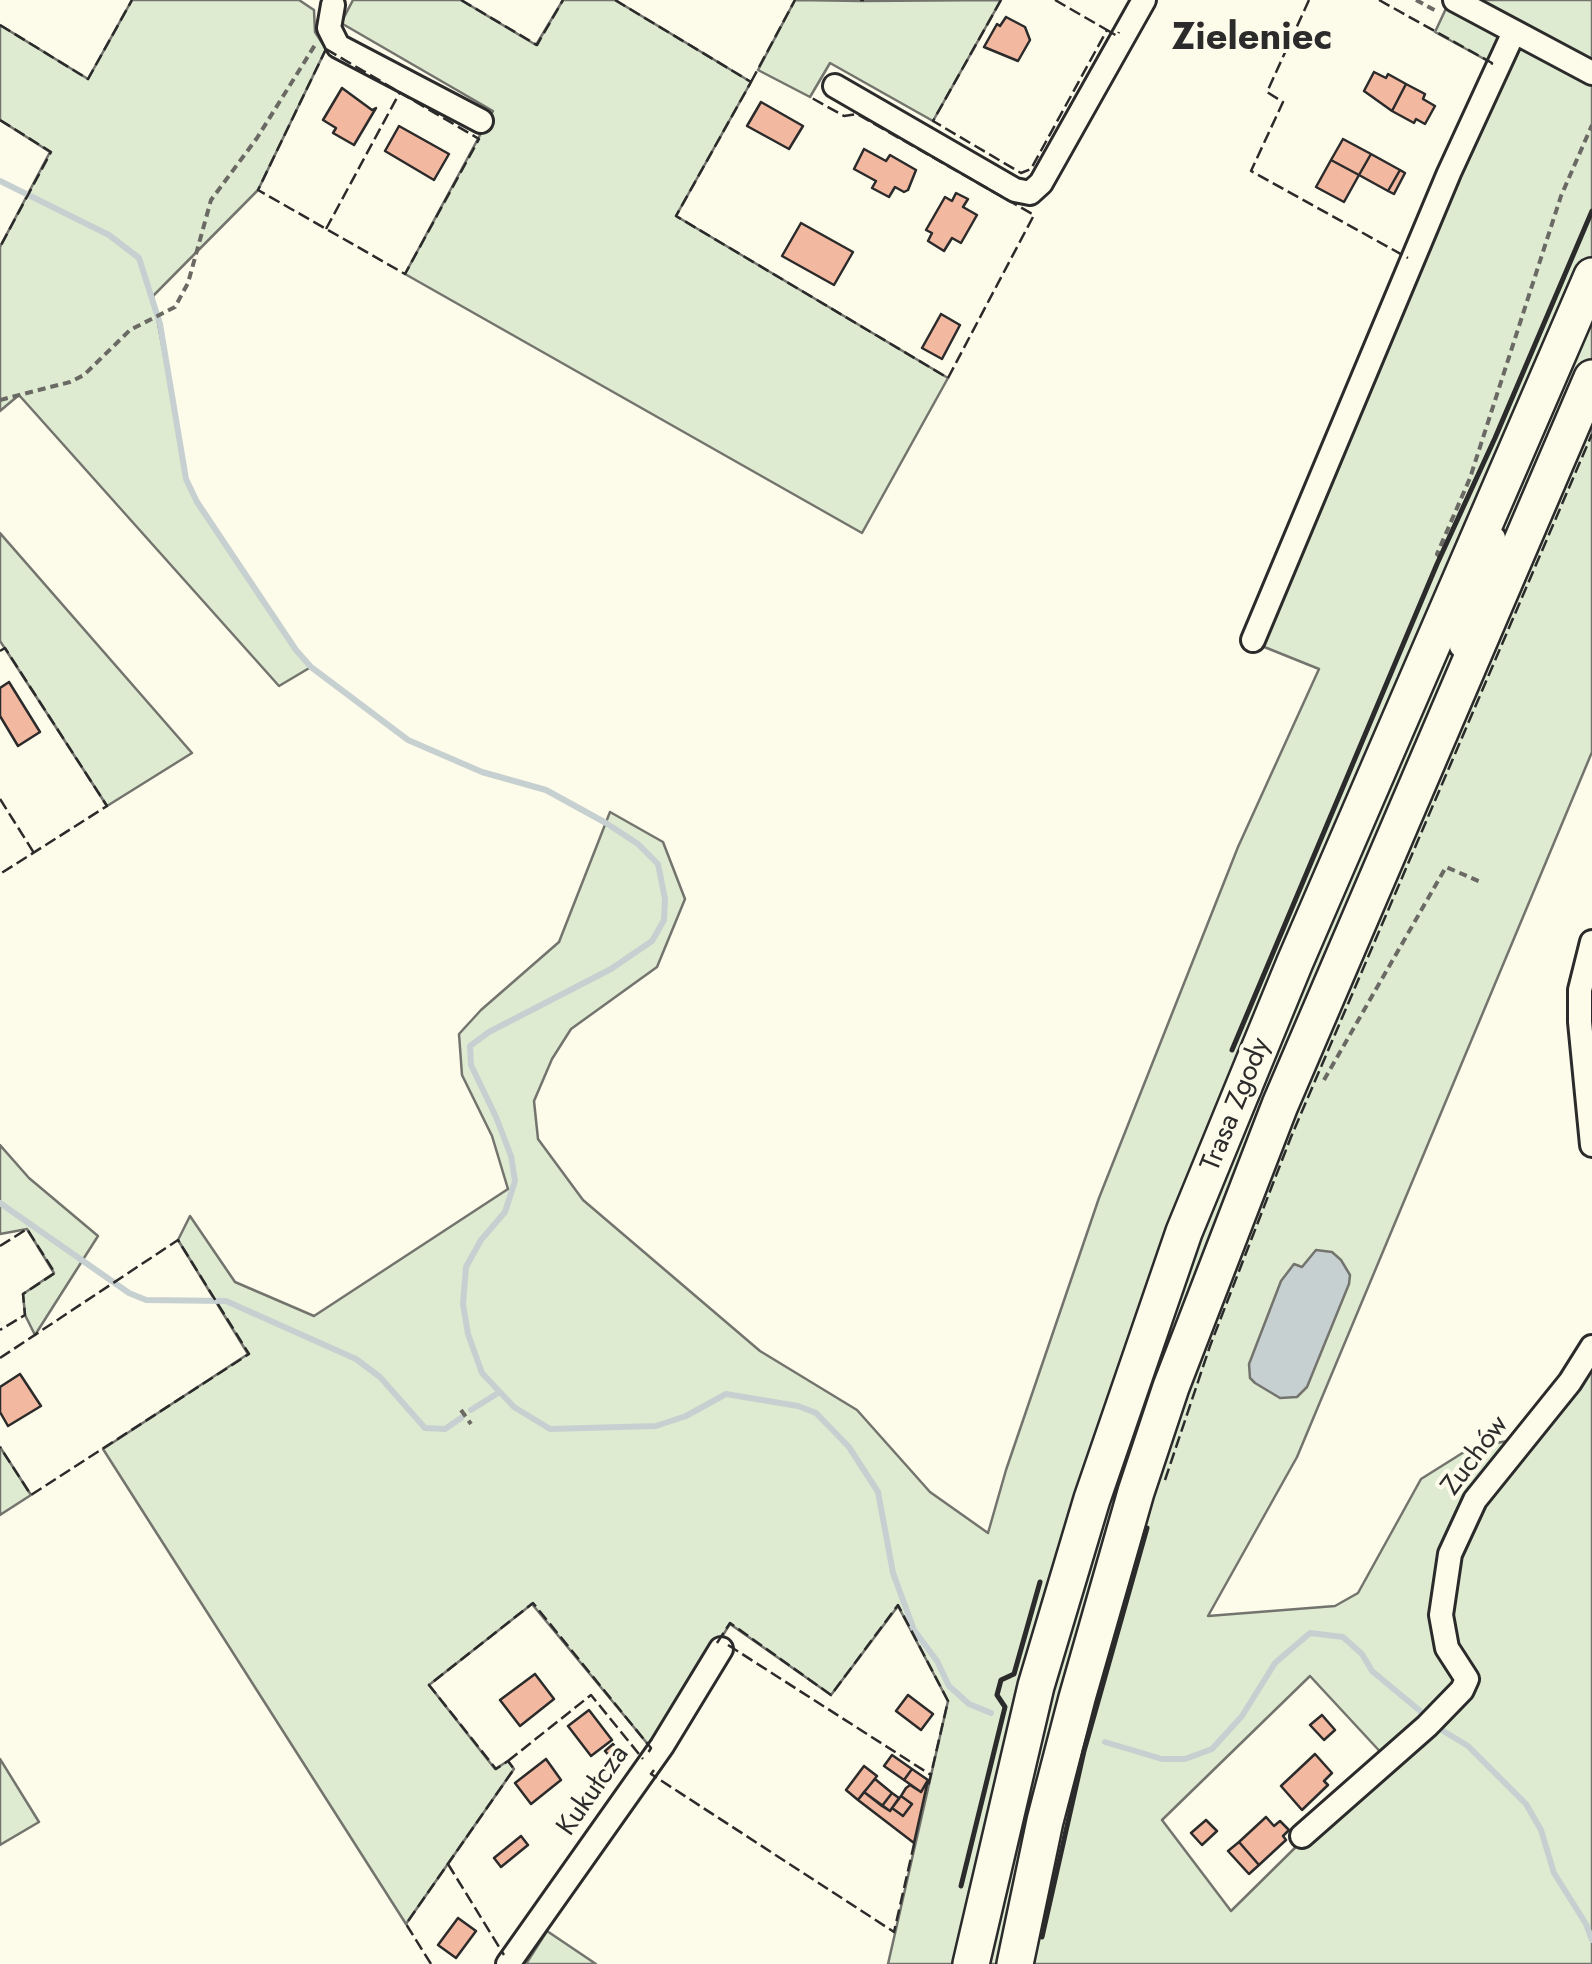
<!DOCTYPE html>
<html>
<head>
<meta charset="utf-8">
<style>
  body { margin:0 }
  canvas { display:block; background:#fdfbea }
</style>
</head>
<body>
<canvas width="1592" height="1964"></canvas>
<script>
const ctx = document.querySelector('canvas').getContext('2d');
ctx.lineJoin = 'round';
function fill(path, color) { ctx.fillStyle = color; ctx.fill(path, 'evenodd'); }
const poly = rows => new Path2D(rows.map(r => 'M' + r).join(''));
function trace(path, color, width, dash) { ctx.strokeStyle = color; ctx.lineWidth = width; ctx.lineCap = dash ? 'butt' : 'round'; ctx.setLineDash(dash || []); ctx.stroke(path); }
function drawText(font, color, halo, rows, align = 'center') {
  ctx.font = font + ' Jost,sans-serif'; ctx.lineWidth = 8; ctx.setLineDash([]); ctx.textBaseline = 'middle'; ctx.strokeStyle = halo; ctx.fillStyle = color; for (const [text, x, y, turn = 0] of rows) {
    ctx.save(); ctx.translate(x, y); ctx.rotate((+turn || 0) * Math.PI / 180); ctx.textAlign = isNaN(turn) ? turn : align; if (halo) ctx.strokeText(text, 0, 0); ctx.fillText(text, 0, 0); ctx.restore();
  }
}
const green = poly([
  [132,0,299,0,314,10,315,32,326,49,258,190,153,296,187,479,197,502,296,650,311,667,279,686,19,395,0,411,0,247,50,152,0,120,0,25,88,79,132,0],
  [353,0,461,0,536,45,563,0,615,0,751,82,676,216,948,378,862,533,405,274,493,111,341,23,353,0],
  [795,0,862,1,1001,0,933,121,830,63,810,97,758,70,795,0],
  [1450,0,1592,0,1592,752,1297,1457,1208,1616,1335,1606,1358,1593,1421,1479,1472,1447,1520,1439,1592,1358,1592,1964,888,1964,948,1701,898,1606,831,1695,730,1624,651,1748,532,1604,429,1685,495,1769,508,1761,514,1769,406,1924,103,1449,248,1354,178,1240,190,1216,235,1282,314,1316,508,1189,492,1136,462,1075,459,1034,481,1010,559,942,610,812,663,842,685,899,657,967,571,1029,552,1059,534,1101,538,1139,583,1200,760,1351,857,1410,930,1492,988,1533,1006,1470,1099,1198,1238,847,1319,669,1242,638,1497,66,1435,32,1450,0],
  [1310,1676,1386,1758,1231,1911,1162,1820,1310,1676],
  [0,533,192,753,107,806,0,641,0,533],
  [0,1145,29,1178,98,1236,35,1335,25,1315,23,1294,54,1273,27,1229,0,1234,0,1145],
  [0,1447,31,1495,0,1515,0,1447],
  [0,1759,39,1822,0,1845,0,1759],
  [547,1931,596,1964,526,1964,547,1931]
]);
const water = poly([
  [1316,1250,1332,1252,1341,1260,1350,1275,1349,1284,1307,1387,1297,1397,1280,1398,1255,1383,1250,1378,1249,1364,1281,1281,1294,1264,1302,1267,1316,1250]
]);
const stream = poly([
  [0,181,109,235,139,258,160,324,186,479,197,502,296,650,311,667,408,740,482,772,546,790,606,823,638,844,658,864,665,899,664,920,652,941,611,969,489,1032,470,1046,471,1065,496,1117,511,1156,515,1181,505,1212,481,1240,466,1267,463,1304,468,1334,482,1373,514,1407,550,1429,656,1426,686,1416,726,1394,798,1406,816,1413,849,1447,878,1492,893,1573,914,1630,937,1661,949,1686,969,1704,991,1713],
  [0,1203,129,1293,146,1300,226,1301,356,1359,380,1377,425,1428,445,1429,461,1418],
  [471,1410,498,1393],
  [1440,1729,1468,1746,1526,1804,1541,1830,1554,1873,1586,1924,1592,1940],
  [1105,1742,1162,1759,1185,1759,1212,1749,1242,1716,1275,1663,1310,1633,1343,1637,1362,1654,1372,1671,1425,1715]
]);
const building = poly([
  [1006,17,1025,27,1030,40,1018,61,984,47,997,24,1000,26,1006,17],
  [1374,72,1386,78,1388,74,1406,84,1392,111,1364,91,1374,72],
  [1406,84,1425,94,1423,99,1435,106,1425,124,1416,119,1414,123,1392,111,1406,84],
  [342,88,372,110,376,108,354,145,333,133,336,128,323,120,342,88],
  [761,102,803,126,789,149,747,126,761,102],
  [399,126,449,154,434,180,385,151,399,126],
  [1343,139,1371,154,1359,175,1331,160,1343,139],
  [864,149,886,161,890,155,916,170,908,190,904,192,895,187,889,197,872,188,876,181,854,169,864,149],
  [1371,154,1400,170,1388,191,1359,175,1371,154],
  [1331,160,1359,175,1344,202,1316,187,1331,160],
  [1400,170,1405,173,1394,194,1388,191,1400,170],
  [956,193,968,199,963,207,977,215,961,243,952,238,944,251,928,241,932,233,926,230,945,197,952,201,956,193],
  [801,223,853,252,834,285,782,256,801,223],
  [941,314,960,325,942,359,922,348,941,314],
  [9,682,40,732,18,746,0,716,0,688,9,682],
  [20,1374,41,1406,8,1426,0,1412,0,1387,20,1374],
  [535,1674,554,1699,520,1726,500,1700,535,1674],
  [908,1695,933,1714,921,1730,896,1711,908,1695],
  [589,1710,612,1740,591,1756,568,1726,589,1710],
  [1322,1715,1335,1730,1324,1740,1310,1725,1322,1715],
  [613,1744,625,1757,616,1764,605,1751,613,1744],
  [1315,1754,1332,1773,1324,1781,1328,1785,1302,1810,1281,1786,1315,1754],
  [892,1755,912,1769,904,1780,884,1766,892,1755],
  [546,1759,561,1780,531,1804,515,1783,546,1759],
  [864,1766,877,1776,858,1800,846,1790,864,1766],
  [912,1769,928,1780,921,1792,904,1780,912,1769],
  [875,1779,892,1793,882,1806,864,1792,875,1779],
  [928,1780,914,1843,858,1800,864,1792,890,1811,892,1808,903,1816,912,1804,901,1796,906,1788,910,1785,921,1792,928,1780],
  [892,1793,899,1798,890,1811,882,1806,892,1793],
  [901,1796,912,1804,903,1816,892,1808,901,1796],
  [1266,1817,1274,1826,1280,1821,1289,1830,1283,1836,1286,1840,1259,1865,1239,1842,1266,1817],
  [1206,1820,1217,1831,1202,1845,1191,1833,1206,1820],
  [521,1836,528,1845,501,1867,494,1858,521,1836],
  [1239,1842,1259,1865,1249,1874,1228,1851,1239,1842],
  [458,1918,476,1931,456,1958,438,1945,458,1918]
]);
const path = poly([
  [1416,0,1438,12],
  [0,400,70,382,84,375,130,330,175,307,188,283,211,200,257,138,315,45],
  [1440,557,1437,554,1470,478,1561,196,1592,125],
  [1324,1080,1446,867,1483,883],
  [461,1410,471,1424]
]);
const minor = poly([
  [1455,0,1592,73],
  [333,5,329,28,338,46,481,121],
  [835,86,1015,190,1030,193,1041,183,1144,0],
  [1253,640,1449,173,1514,32],
  [1461,646,1494,538],
  [1592,942,1580,990,1580,1022,1592,1145],
  [1302,1836,1427,1726,1462,1690,1467,1679,1447,1648,1441,1615,1450,1554,1475,1500,1570,1382,1592,1347],
  [508,1964,662,1746,721,1649]
]);
const highway = poly([
  [971,1964,1036,1686,1092,1499,1184,1232,1295,962,1592,276],
  [1015,1964,1045,1821,1077,1698,1136,1492,1171,1387,1280,1105,1592,378]
]);
const fence = poly([
  [461,0,537,45,563,0],
  [615,0,751,82,676,216,948,378,1034,215,857,114,844,116,810,97],
  [860,0,864,0],
  [1001,0,933,121,1021,173,1031,169,1107,30,1117,36,1119,32],
  [1055,0,1107,30],
  [1309,0,1267,92,1283,102,1251,171,1408,258],
  [1379,0,1492,63,1491,66],
  [0,25,88,79,132,0],
  [326,49,479,139,405,274,258,190,326,49],
  [751,82,795,0],
  [0,120,51,152,0,247],
  [326,229,400,92],
  [0,651,5,648,107,806,0,874],
  [0,799,34,853],
  [0,1246,27,1229,55,1273,23,1294,25,1315,0,1330],
  [0,1358,178,1240,249,1354,31,1495,0,1447],
  [1165,1480,1210,1346,1291,1137,1592,434],
  [717,1643,730,1623,831,1695,898,1605,948,1701,928,1787],
  [728,1645,931,1775],
  [508,1761,591,1695,643,1759],
  [654,1770,651,1774,894,1932,915,1840],
  [448,1864,504,1955],
  [431,1964,406,1924,514,1769,508,1761,496,1769,429,1685,533,1603,651,1748,648,1753]
]);
const wall = poly([
  [1232,1050,1437,564,1495,438,1592,211],
  [961,1886,1005,1707,997,1695,1001,1680,1014,1674,1040,1582],
  [1042,1937,1084,1751,1147,1528]
]);
const streetNames = [
  ["Trasa Zgody",1237,1105,-68],
  ["Zuchów",1476,1456,-53],
  ["Kukułcza",594,1791,-55]
];
const districtNames = [
  ["Zieleniec",1252,40]
];
fill(green, '#deebd1');
trace(green, '#74746e', 2.5);
fill(water, '#c7d0d0');
trace(water, '#74746e', 2.5);
trace(stream, '#c7d0d0', 6);
fill(building, '#f2b8a0');
trace(building, '#2b2b2b', 2.5);
trace(minor, '#2b2b2b', 28);
trace(highway, '#2b2b2b', 40);
trace(path, '#6a6964', 4, [8, 5]);
trace(minor, '#fdfbea', 22);
trace(highway, '#fdfbea', 35);
trace(fence, '#2b2b2b', 2.5, [12, 5]);
trace(wall, '#2b2b2b', 5);
drawText('28px', '#2b2b2b', '#fdfbea', streetNames);
drawText('bold 38px', '#2b2b2b', '#fdfbea', districtNames);
</script>
</body>
</html>
